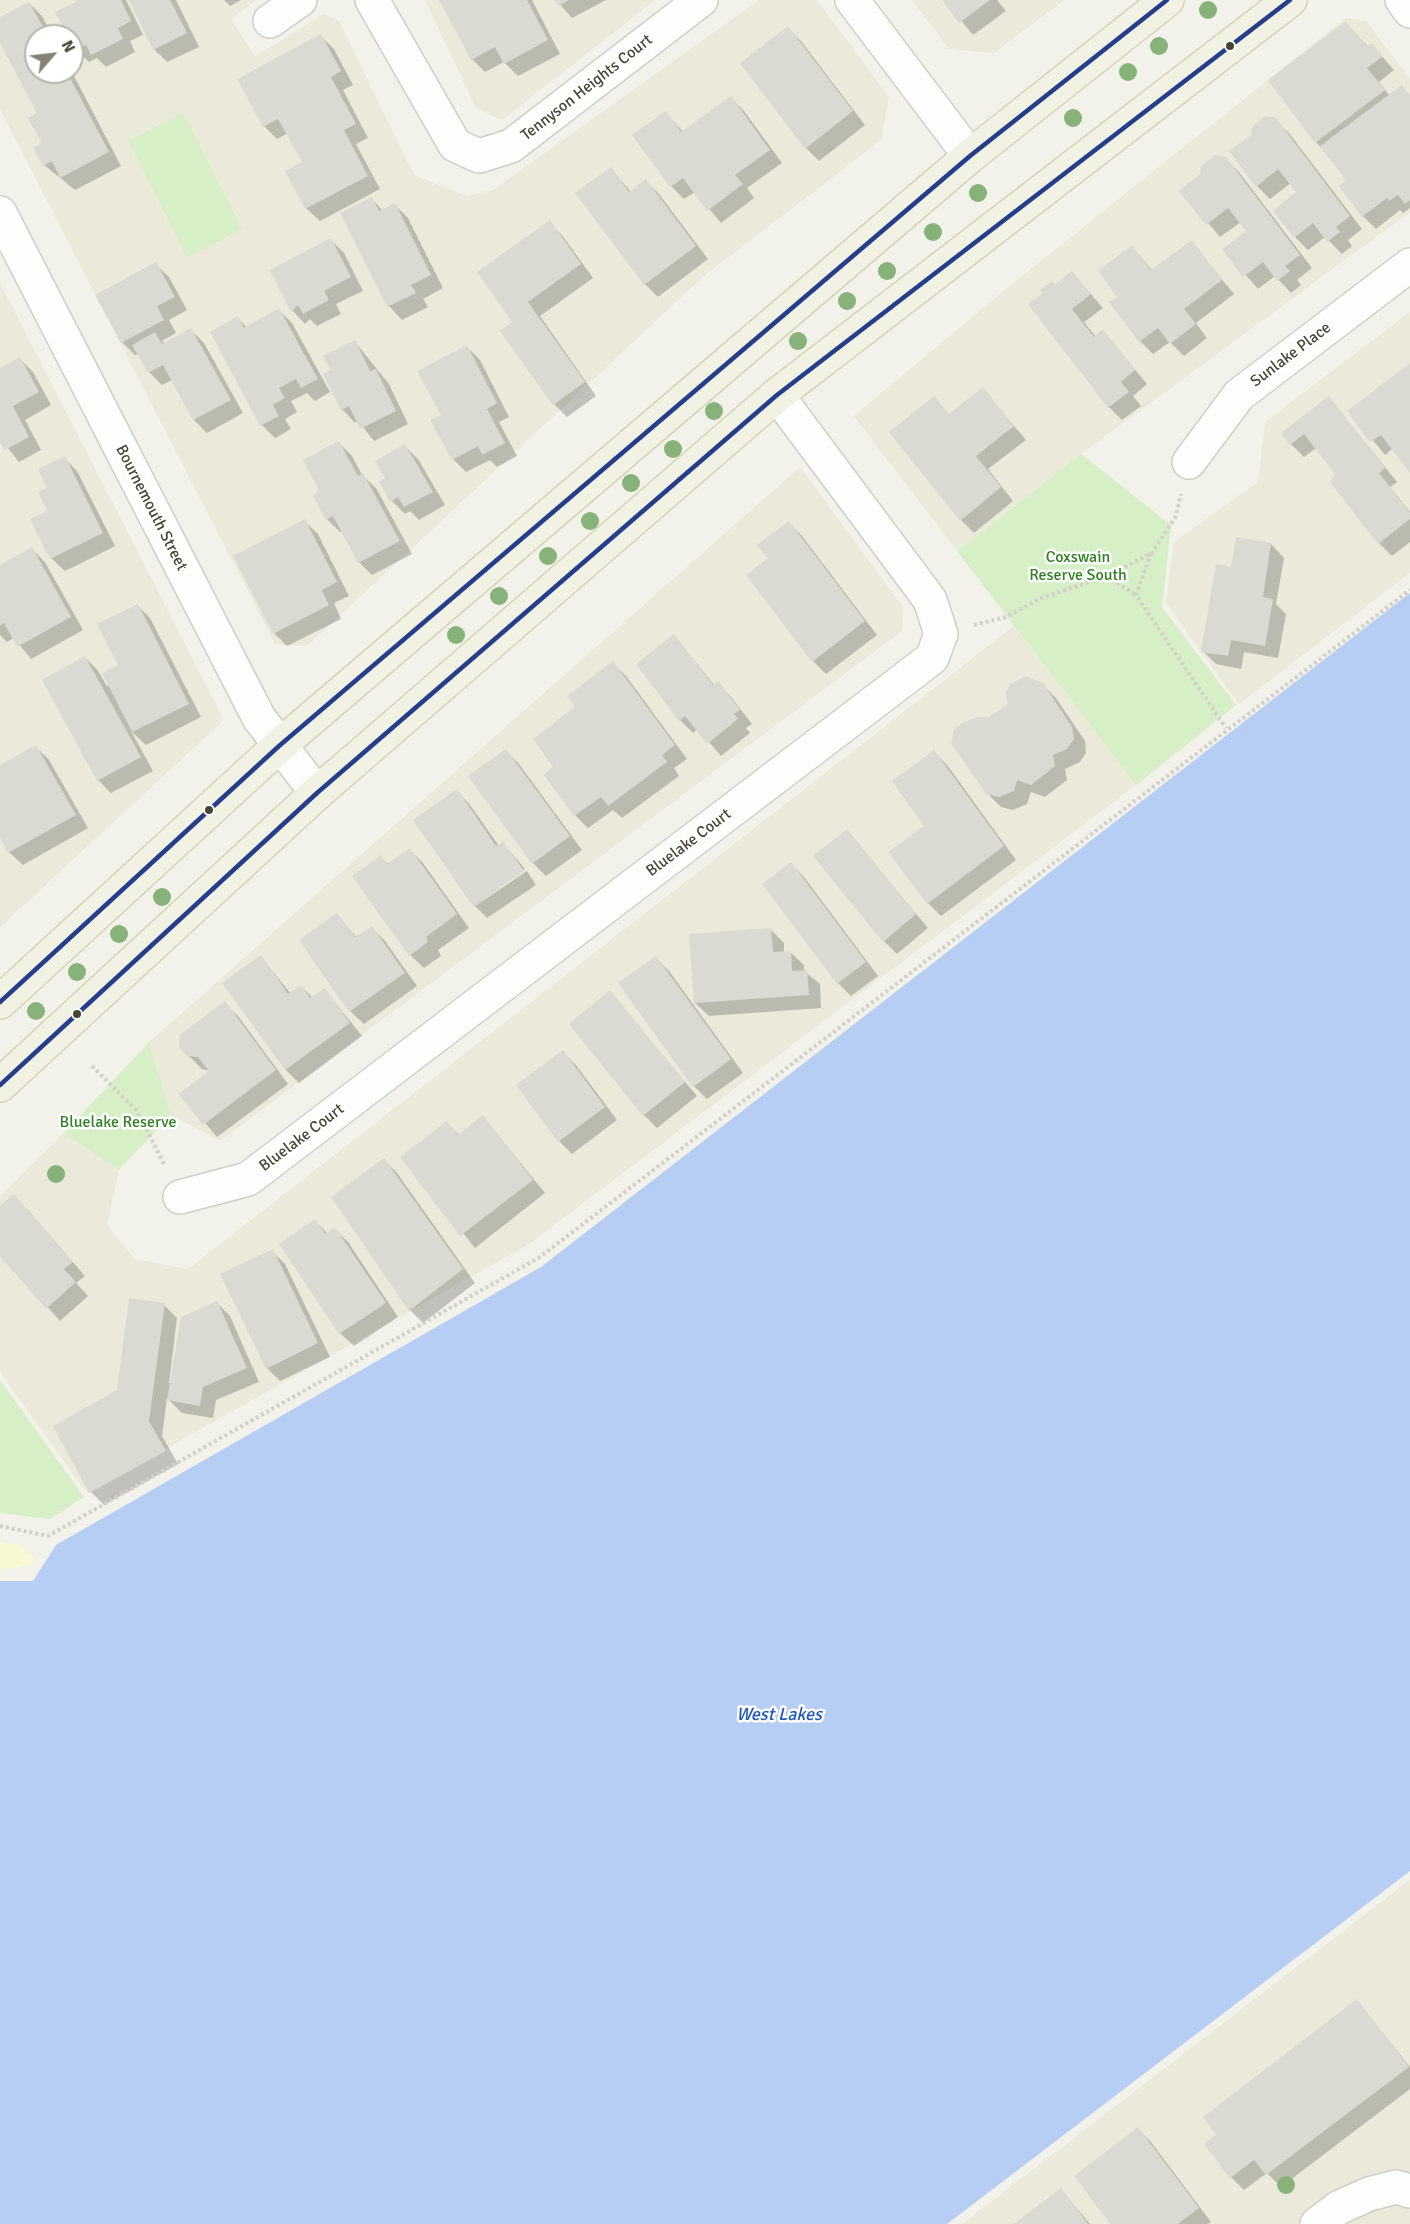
<!DOCTYPE html>
<html>
<head>
<meta charset="utf-8">
<style>
  body { margin:0 }
  #map { position:relative; width:1410px; height:2224px; overflow:hidden; background:#f2f1ea; font-family:Signika,sans-serif }
  canvas { display:block }
  .north { position:absolute; left:24px; top:24px; width:60px; height:60px; box-sizing:border-box; background:#fff; border:2px solid #b6b5ae; border-radius:50%; rotate:62deg; font-size:16px; font-weight:700; line-height:24px; text-align:center; color:#484534 }
  .north::after { content:''; display:block; margin:auto; width:21px; height:27px; background:#848174; clip-path:polygon(50% 0,100% 100%,50% 72%,0 100%) }
</style>
</head>
<body>
<div id="map">
<canvas width="1410" height="2224"></canvas>
<div class="north">N</div>
</div>
<script>
const ctx = document.querySelector('canvas').getContext('2d');
ctx.lineJoin = 'round';
function fill(path, color) { ctx.fillStyle = color; ctx.fill(path, 'evenodd'); }
const poly = rows => new Path2D(rows.map(r => 'M' + r).join(''));
function trace(path, color, width, dash) { ctx.strokeStyle = color; ctx.lineWidth = width; ctx.lineCap = dash ? 'butt' : 'round'; ctx.setLineDash(dash || []); ctx.stroke(path); }
function drawText(font, color, halo, rows, align = 'center') {
  ctx.font = font + ' Signika,sans-serif'; ctx.lineWidth = 5; ctx.setLineDash([]); ctx.textBaseline = 'middle'; ctx.strokeStyle = halo; ctx.fillStyle = color; for (const [text, x, y, turn = 0] of rows) {
    ctx.save(); ctx.translate(x, y); ctx.rotate((+turn || 0) * Math.PI / 180); ctx.textAlign = isNaN(turn) ? turn : align; if (halo) ctx.strokeText(text, 0, 0); ctx.fillText(text, 0, 0); ctx.restore();
  }
}
const residential = poly([
  [0,0,256,0,231,19,255,56,324,14,339,21,414,175,467,196,493,190,759,0,817,0,889,97,881,140,705,275,307,646,275,644,0,109],
  [36,36,72,36,72,72,36,72],
  [425,0,655,0,502,120,476,108],
  [912,0,1064,0,994,53,949,49],
  [1346,18,1366,21,1410,79,1410,212,1081,454,957,551,854,416,1007,288],
  [0,283,224,720,0,927],
  [1410,312,1410,573,1239,704,1166,603,1174,542,1258,482,1265,422],
  [800,467,903,607,902,631,220,1141,171,1115,149,1042],
  [1014,626,1136,785,529,1244,87,1493,0,1372,0,1196,64,1133,119,1170,107,1225,135,1259,188,1269],
  [1410,1880,1410,2224,962,2224]
]);
const green = poly([
  [183,113,242,229,187,257,128,141],
  [1081,454,1171,525,1162,607,1236,705,1136,785,957,551],
  [149,1042,171,1115,119,1170,64,1133],
  [0,1380,84,1497,50,1519,0,1513]
]);
const sand = poly([
  [0,1542,17,1545,34,1556,32,1565,0,1570]
]);
const water = poly([
  [1410,593,1410,1871,947,2224,0,2224,0,1581,33,1581,56,1545,541,1267]
]);
const shadow = poly([
  [76,0,126,0,143,35,130,41,135,52,106,67,97,58,89,62,76,49,72,36,69,36],
  [130,0,176,0,199,47,167,62,154,49],
  [224,0,241,0,230,6],
  [441,0,532,0,560,54,518,76,504,62,485,72,472,59],
  [556,0,606,0,572,18],
  [944,0,997,0,1006,11,973,35],
  [29,3,42,16,53,36,36,36,36,72,72,72,121,166,75,190,44,165,39,114,0,40,0,18],
  [1346,23,1368,47,1372,45,1394,70,1379,82,1390,96,1402,87,1410,95,1410,208,1403,213,1400,210,1376,229,1363,216,1348,180,1316,142],
  [788,28,801,41,865,125,819,161,806,148],
  [321,36,334,49,353,85,343,90,368,138,356,144,380,189,320,221,306,208,304,163,288,133,277,139,264,126],
  [731,98,744,111,782,163,747,188,754,198,721,223,695,192,684,199,671,186,666,113,684,133],
  [1275,120,1289,133,1362,229,1348,240,1352,246,1342,254,1325,237,1308,250,1295,237,1298,193,1291,183,1270,199,1257,186],
  [1225,159,1239,172,1312,268,1297,280,1301,285,1291,293,1275,276,1258,289,1224,250,1248,231,1241,222,1220,237,1181,191],
  [611,169,631,192,646,181,659,194,708,259,658,297,645,284],
  [372,199,383,211,395,205,408,218,443,288,423,299,428,307,402,320,389,306,342,214],
  [549,222,562,235,593,278,540,316,596,396,567,417,554,404,514,322],
  [331,240,344,253,363,291,336,304,341,314,317,326,310,319,305,324,293,311,272,270],
  [1191,242,1234,294,1196,323,1207,338,1184,356,1170,342,1153,354,1140,341,1119,297,1132,247,1153,271],
  [155,264,169,277,187,310,169,320,176,333,162,341,165,344,191,330,204,343,243,413,207,433,194,420,172,380,162,385,149,372,139,354,135,355,122,342],
  [1072,273,1103,308,1084,322,1096,337,1103,331,1147,384,1133,396,1141,406,1122,420,1109,407,1055,286],
  [279,310,292,323,330,392,315,401,307,393,291,401,297,412,285,419,291,429,275,438,262,425,238,318,247,328],
  [355,342,389,384,408,424,374,441,358,421,355,423,342,409,325,375,332,371],
  [466,346,480,360,509,417,499,422,517,456,497,467,490,460,466,472,453,459,443,415],
  [20,359,33,372,51,405,25,420,41,450,19,462,0,438,0,370],
  [1410,365,1410,471,1393,448,1385,455,1349,411],
  [983,389,1026,440,988,469,1013,501,974,533,961,520,934,398,950,415],
  [1329,398,1397,482,1390,487,1410,512,1410,542,1392,556,1379,543,1337,474,1316,448,1304,457,1291,444],
  [339,443,352,456,362,475,376,488,412,554,372,575,359,562,343,531,340,532,327,519,321,490],
  [405,446,418,459,445,505,419,520,410,511,405,514,392,501,387,478],
  [64,458,77,471,115,546,65,571,51,558,49,511,49,488],
  [304,521,318,534,349,596,334,603,341,619,287,646,274,633],
  [789,523,802,536,877,635,826,674,813,661,770,559],
  [1271,544,1284,558,1276,604,1286,614,1278,658,1244,652,1241,669,1216,664,1203,651,1232,569],
  [32,549,45,562,83,630,31,659,14,638,7,642,0,635,0,567],
  [137,605,150,618,201,717,146,745,131,731,153,771,111,793,98,780,85,657,98,671,107,686,109,685,120,665],
  [674,636,715,686,718,683,731,697,752,724,746,728,750,733,721,756,698,729,693,733,680,720,638,664],
  [613,663,626,676,687,759,674,768,679,776,622,818,613,810,588,828,575,815,546,775,555,767,577,707],
  [1042,684,1056,698,1085,741,1086,753,1080,762,1065,769,1067,780,1045,797,1031,792,1027,804,1013,810,1001,807,987,793,989,719],
  [36,747,49,760,88,828,23,865,9,852,0,834,0,767],
  [506,751,519,764,582,850,546,876,533,863],
  [934,752,947,765,1016,860,941,916,928,903,926,826],
  [457,791,470,805,499,846,503,843,525,869,474,906,415,820],
  [847,831,928,928,897,954,884,941],
  [410,850,423,863,469,928,438,950,441,956,424,968,410,955,354,876,381,857,389,865],
  [791,864,804,877,878,976,851,996,838,983],
  [527,871,536,885,487,918,475,906],
  [337,915,357,938,372,928,385,941,417,986,364,1024,350,1011],
  [771,930,784,943,784,953,790,952,804,965,804,971,820,984,821,1008,709,1016,695,1003],
  [261,957,291,994,301,986,313,998,325,990,362,1036,299,1083,286,1070,224,984],
  [656,958,669,971,743,1073,707,1099,694,1086],
  [610,993,697,1096,657,1128,644,1115],
  [224,1003,238,1016,288,1084,217,1137,181,1094,211,1071,202,1069,188,1055],
  [563,1052,576,1065,617,1120,572,1154,559,1141],
  [483,1117,545,1193,475,1248,402,1158,447,1123,459,1135],
  [384,1160,397,1173,475,1283,423,1323,410,1310],
  [0,1208,27,1209,85,1276,76,1283,88,1296,60,1321,0,1254],
  [315,1221,328,1234,335,1229,348,1242,398,1317,354,1346,340,1333],
  [272,1251,285,1264,330,1357,280,1381,267,1368],
  [217,1303,230,1316,259,1382,216,1400,213,1418,182,1413,167,1398,162,1436,178,1464,104,1505,91,1492,119,1391,164,1305,177,1318,169,1383,171,1383],
  [1357,2001,1410,2067,1410,2089,1281,2187,1267,2173,1244,2190,1231,2177,1218,2135],
  [1138,2129,1151,2142,1211,2222,1208,2224,1112,2224],
  [1061,2190,1090,2224,1017,2224]
]);
const building = poly([
  [75,0,121,0,131,21,118,28,123,39,91,55,86,45,74,50,72,36,67,36,55,12,76,2],
  [129,0,170,0,187,33,153,50],
  [439,0,527,0,548,40,504,64,495,47,471,60],
  [554,0,569,0,558,6],
  [942,0,990,0,959,23],
  [29,2,48,36,36,36,36,72,67,72,109,152,60,178,52,161,43,166,33,148,42,143,28,118,37,113,0,43,0,17],
  [1346,21,1366,46,1372,43,1382,57,1367,68,1385,90,1315,143,1268,80],
  [788,26,853,111,805,149,740,63],
  [321,34,341,71,331,77,356,124,344,130,368,176,305,209,285,171,302,162,278,119,263,127,237,79],
  [1402,85,1410,95,1410,200,1405,204,1398,195,1389,201,1387,198,1362,217,1339,186,1346,180,1320,146],
  [731,96,770,150,735,175,743,184,707,211,683,178,670,187,632,135,666,111,681,132],
  [1265,116,1276,118,1350,216,1336,227,1340,232,1327,242,1313,223,1294,238,1273,211,1296,192,1278,169,1256,187,1229,151,1251,135,1252,127],
  [1215,155,1226,157,1300,255,1285,266,1290,271,1277,281,1263,262,1243,277,1222,249,1246,231,1228,208,1206,225,1179,191,1200,174,1201,166],
  [611,167,629,192,646,179,696,246,644,285,575,193],
  [372,197,379,211,395,203,431,275,411,285,416,293,387,307,340,213],
  [550,220,581,264,528,302,585,382,553,405,500,331,512,322,477,272],
  [331,238,351,277,324,291,329,300,303,314,298,305,291,312,270,270],
  [1192,240,1222,280,1184,309,1196,324,1170,344,1158,328,1139,342,1109,302,1117,297,1098,271,1132,245,1151,270],
  [156,262,175,297,157,306,164,320,121,343,95,295],
  [1072,271,1091,294,1072,309,1094,337,1103,329,1135,370,1121,382,1129,392,1108,408,1028,304,1043,293,1040,290,1052,281,1055,284],
  [279,308,318,379,301,388,296,379,279,388,285,398,273,405,279,416,260,426,210,332,238,316,244,328],
  [191,328,231,400,193,420,163,365,148,373,132,345,155,332,162,344],
  [355,340,370,371,376,369,396,411,360,429,349,406,341,410,323,374,330,370,323,356],
  [467,345,497,403,487,409,505,443,482,455,478,446,452,460,430,420,441,415,417,371],
  [20,357,39,392,13,406,29,437,5,450,0,442,0,368],
  [1410,363,1410,473,1381,435,1370,442,1347,411],
  [983,387,1014,426,976,456,1001,487,960,521,889,432,934,396,949,414],
  [1329,396,1385,468,1379,473,1410,513,1410,519,1378,544,1330,482,1335,474,1304,434,1290,445,1281,433],
  [339,441,358,476,363,473,400,541,358,563,333,516,326,520,313,496,319,490,303,460],
  [405,444,433,492,404,507,398,497,390,502,379,481,385,478,375,461],
  [65,456,103,533,50,559,30,519,47,511,38,492,47,488,38,469],
  [305,519,337,582,322,590,329,605,273,634,233,556],
  [789,521,865,621,812,662,746,575,768,558,757,545],
  [1236,537,1271,543,1263,597,1273,599,1265,646,1231,640,1228,656,1201,652,1216,564,1231,567],
  [32,547,71,617,17,647,4,623,0,626,0,565],
  [138,604,189,704,132,732,102,673,118,665,97,624],
  [674,634,713,685,718,681,740,710,734,714,738,719,707,744,685,716,679,721,636,664],
  [85,656,141,757,97,781,42,680],
  [613,661,675,745,662,755,667,762,608,806,601,797,574,816,544,775,553,767,533,739,575,707,567,696],
  [1026,676,1043,683,1072,727,1074,739,1067,749,1053,755,1055,766,1031,785,1017,780,1014,791,999,797,986,794,951,743,954,730,962,723,977,717,989,717,1008,704,1005,694,1010,684],
  [36,745,76,815,8,853,0,838,0,765],
  [506,749,570,836,532,864,468,776],
  [934,750,1004,846,927,904,888,852,924,826,892,781],
  [457,789,496,846,503,841,524,871,473,906,413,820],
  [847,829,916,914,883,942,813,856],
  [410,848,457,914,426,937,428,942,409,956,352,876,381,855,387,864],
  [791,862,866,962,837,984,762,884],
  [337,913,355,937,372,926,405,973,349,1012,299,940],
  [771,928,773,952,791,951,792,971,807,970,809,995,694,1003,689,934],
  [261,955,288,994,301,985,310,998,325,988,350,1023,285,1070,222,983],
  [656,956,731,1059,693,1087,618,983],
  [610,990,685,1082,643,1116,569,1024],
  [225,1001,276,1070,203,1125,179,1094,209,1071,198,1057,187,1056,179,1047,180,1035],
  [563,1050,605,1107,558,1142,516,1085],
  [483,1115,533,1180,460,1236,400,1157,447,1121,458,1135],
  [384,1158,463,1269,409,1311,331,1197],
  [14,1194,73,1262,64,1269,76,1282,46,1309,0,1256,0,1206],
  [315,1219,325,1234,335,1227,386,1303,339,1334,279,1244],
  [273,1249,318,1343,266,1369,220,1274],
  [129,1298,165,1303,149,1421,166,1451,89,1493,53,1426,117,1390],
  [217,1301,247,1368,203,1387,200,1406,167,1400,181,1317],
  [1357,1999,1409,2067,1266,2175,1254,2160,1230,2178,1204,2144,1216,2135,1203,2117],
  [1138,2127,1199,2208,1178,2224,1110,2224,1074,2176],
  [1061,2188,1088,2224,1014,2224,1023,2217]
]);
const path = poly([
  [1151,553,1136,595,1226,728],
  [1107,576,1136,595],
  [974,625,1006,617,1039,599,1107,576,1152,553,1176,516,1181,494],
  [92,1066,137,1111,165,1166],
  [0,1526,48,1536,540,1257,1410,590]
]);
const minor = poly([
  [372,0,455,145,479,156,511,146,701,0],
  [852,0,970,156],
  [1402,0,1410,11],
  [270,21,300,0],
  [0,213,259,718,317,793],
  [1189,462,1239,395,1410,265],
  [180,1197,248,1179,932,658,941,634,930,600,777,395],
  [1317,2224,1338,2208,1369,2194,1396,2187,1410,2191]
]);
const major = poly([
  [0,1002,279,746,970,156,1167,0],
  [0,1085,317,793,777,395,1290,0]
]);
const bus1 = poly([
  [0,1002,279,746,970,156,1167,0],
  [0,1085,317,793,777,395,1290,0]
]);
const trees = [
  [1208,10],
  [1159,46],
  [1128,72],
  [1073,118],
  [978,193],
  [933,232],
  [887,271],
  [847,301],
  [798,341],
  [714,411],
  [673,449],
  [631,483],
  [590,521],
  [548,556],
  [499,596],
  [456,635],
  [162,897],
  [119,934],
  [77,972],
  [36,1011],
  [56,1174],
  [1286,2185]
];
const markers = [
  [1230,46,5,"#484534"],
  [209,810,5,"#484534"],
  [77,1014,5,"#484534"]
];
const streetNames = [
  ["Tennyson Heights Court",587,88,-38],
  ["Sunlake Place",1291,355,-37],
  ["Bournemouth Street",151,508,63],
  ["Bluelake Court",689,843,-37],
  ["Bluelake Court",302,1138,-37]
];
const parkNames = [
  ["Coxswain",1078,558],
  ["Reserve South",1078,576],
  ["Bluelake Reserve",118,1123]
];
const waterNames = [
  ["West Lakes",779,1715]
];
fill(residential, '#eae9da');
fill(green, '#d6efc7');
fill(sand, '#f8f8d2');
fill(water, '#b6cdf4');
fill(shadow, '#0003');
fill(building, '#dbdad2');
trace(minor, '#d0cec7', 36);
trace(major, '#d6d3b5', 36);
trace(path, '#d2d1c9', 4, [3, 3]);
trace(minor, '#fdfdfc', 33);
trace(major, '#f1f1e4', 33);
trace(bus1, '#243e8c', 4.5);
ctx.fillStyle = '#87b37b';
for (const [x, y] of trees) { ctx.beginPath(); ctx.arc(x, y, 9, 0, 2 * Math.PI); ctx.fill(); }
for (const [x, y, r, color] of markers) { const dot = new Path2D(); dot.arc(x, y, r, 0, 2 * Math.PI); ctx.fillStyle = color; ctx.fill(dot); trace(dot, '#fff', 2); }
drawText('16px', '#484534', '#fff', streetNames);
drawText('16px', '#308121', '#fff', parkNames);
drawText('italic 18px', '#2259c0', '#fff', waterNames);
</script>
</body>
</html>
